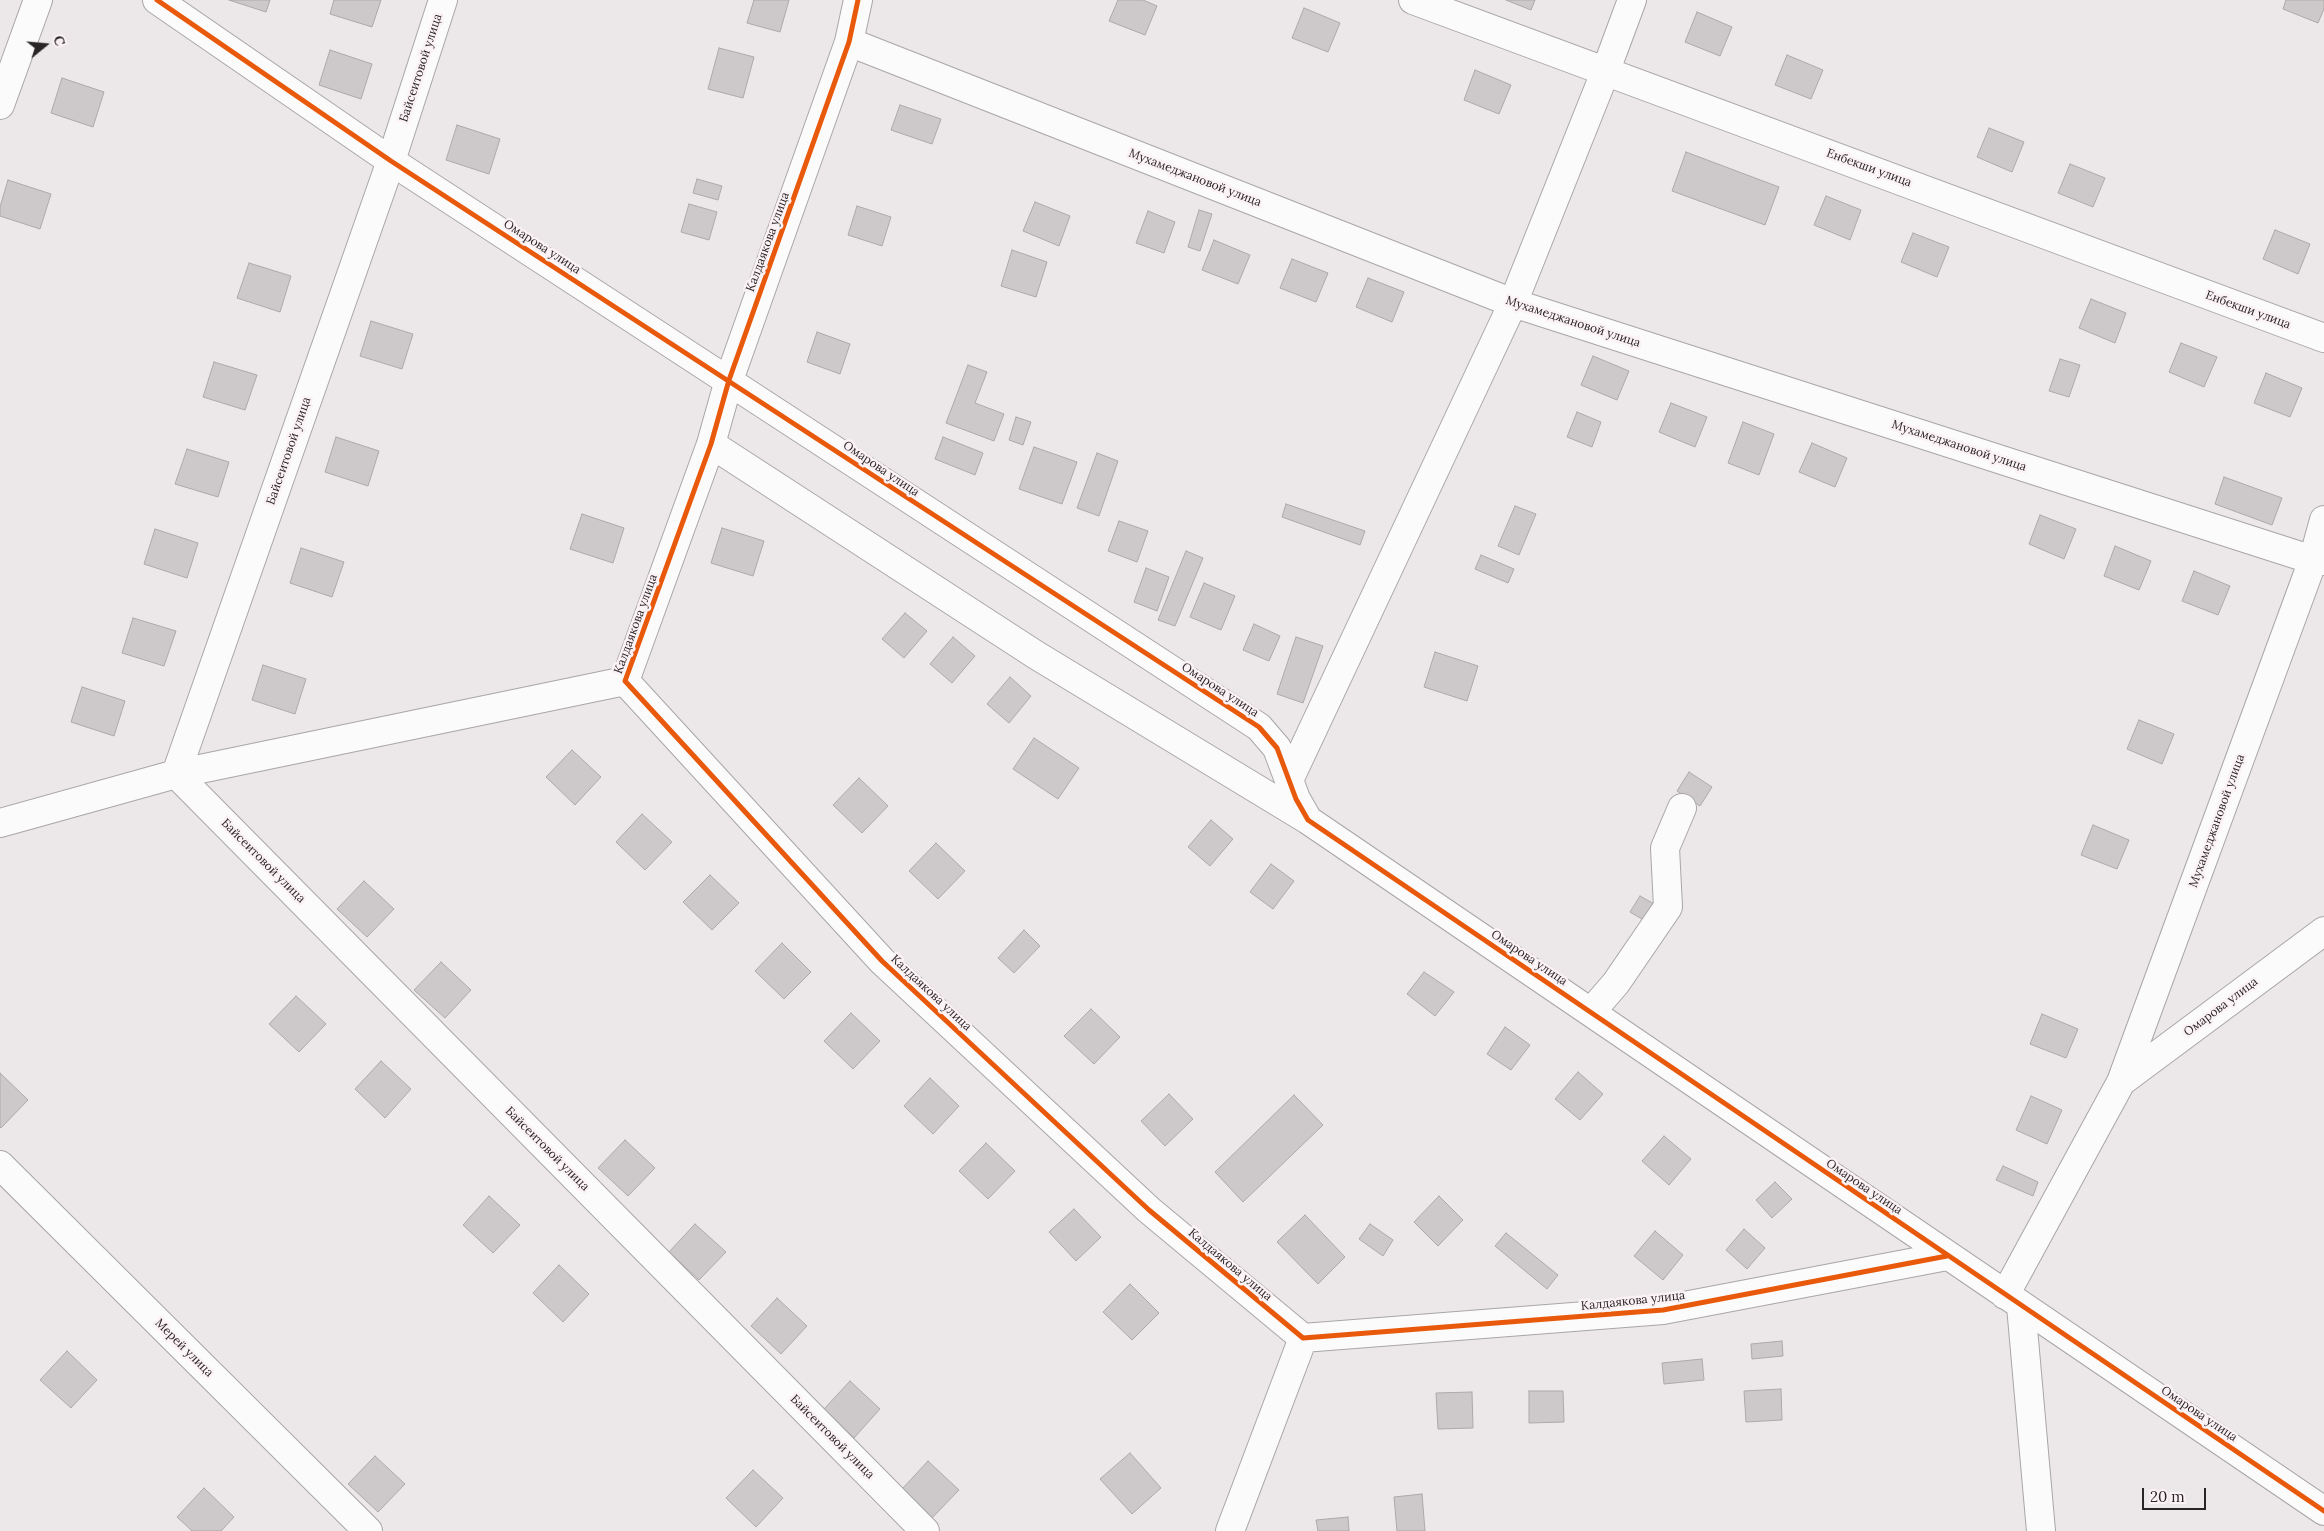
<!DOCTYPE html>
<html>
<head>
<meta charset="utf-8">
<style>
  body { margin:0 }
  #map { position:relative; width:2324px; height:1531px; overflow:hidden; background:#ece7e8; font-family:Lora,serif }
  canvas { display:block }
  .north { position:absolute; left:20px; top:20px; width:50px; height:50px; -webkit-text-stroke:4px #fbf2f5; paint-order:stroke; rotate:73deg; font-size:14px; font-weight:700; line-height:20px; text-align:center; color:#292526 }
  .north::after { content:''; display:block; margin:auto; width:18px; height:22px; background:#292526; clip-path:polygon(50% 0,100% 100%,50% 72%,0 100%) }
  .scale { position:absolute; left:2142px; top:1488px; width:64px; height:22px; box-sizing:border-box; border:2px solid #292526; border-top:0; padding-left:6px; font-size:15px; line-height:18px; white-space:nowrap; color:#292526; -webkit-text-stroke:4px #fbf2f5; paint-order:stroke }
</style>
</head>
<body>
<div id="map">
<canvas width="2324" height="1531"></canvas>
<div class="north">С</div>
<div class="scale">20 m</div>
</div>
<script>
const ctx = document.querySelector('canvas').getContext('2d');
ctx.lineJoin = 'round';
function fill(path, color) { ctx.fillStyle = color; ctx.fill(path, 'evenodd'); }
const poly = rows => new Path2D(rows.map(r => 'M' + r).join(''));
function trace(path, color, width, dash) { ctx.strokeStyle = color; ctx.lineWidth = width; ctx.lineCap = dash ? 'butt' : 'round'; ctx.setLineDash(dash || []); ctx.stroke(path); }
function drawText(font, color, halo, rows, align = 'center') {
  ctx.font = font + ' Lora,serif'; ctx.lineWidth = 5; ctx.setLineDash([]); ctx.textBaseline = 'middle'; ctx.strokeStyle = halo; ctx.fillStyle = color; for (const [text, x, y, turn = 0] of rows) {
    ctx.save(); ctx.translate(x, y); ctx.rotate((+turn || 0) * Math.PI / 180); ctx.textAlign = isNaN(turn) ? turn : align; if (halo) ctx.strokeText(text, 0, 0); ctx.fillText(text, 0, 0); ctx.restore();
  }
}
const building = poly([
  [229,0,270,0,266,12,229,0],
  [334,0,381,0,372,27,330,14,334,0],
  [754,0,789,0,780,32,747,23,754,0],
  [1118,0,1143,0,1157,6,1145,35,1109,21,1118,0],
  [1506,0,1535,0,1531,10,1506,0],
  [2286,0,2324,0,2324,9,2318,23,2283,9,2286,0],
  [1304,8,1340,23,1328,52,1292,38,1304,8],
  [1697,12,1732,27,1720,56,1685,42,1697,12],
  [719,48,754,57,743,98,708,89,719,48],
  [330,50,372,64,361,99,319,85,330,50],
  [1787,55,1823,70,1811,99,1775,85,1787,55],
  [1475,70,1511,85,1499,114,1464,100,1475,70],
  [62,78,104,92,93,127,51,113,62,78],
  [900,105,941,119,932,144,891,130,900,105],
  [457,125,500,139,489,174,446,160,457,125],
  [1989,128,2024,142,2012,172,1977,157,1989,128],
  [1686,152,1779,187,1765,225,1672,191,1686,152],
  [2070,164,2105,178,2093,207,2058,193,2070,164],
  [697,179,722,186,718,200,693,193,697,179],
  [8,180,51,194,40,229,0,216,0,207,8,180],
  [1826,196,1861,210,1850,240,1814,225,1826,196],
  [1035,202,1070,216,1059,246,1023,231,1035,202],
  [689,204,717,212,709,240,681,232,689,204],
  [857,206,891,217,882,246,848,235,857,206],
  [1199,210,1212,214,1200,251,1188,247,1199,210],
  [1148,211,1175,222,1164,253,1136,243,1148,211],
  [2275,230,2310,244,2298,274,2263,259,2275,230],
  [1913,233,1949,247,1937,277,1901,262,1913,233],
  [1214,240,1250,255,1238,284,1202,270,1214,240],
  [1012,250,1047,262,1036,297,1001,286,1012,250],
  [1292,259,1328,273,1316,302,1280,288,1292,259],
  [249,263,291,276,280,312,237,298,249,263],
  [1368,278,1404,292,1392,322,1356,307,1368,278],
  [2091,299,2126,313,2115,343,2079,328,2091,299],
  [371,321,413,334,402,369,360,356,371,321],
  [817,332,850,344,840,374,807,362,817,332],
  [2181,343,2217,357,2204,387,2169,372,2181,343],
  [1593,356,1629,371,1617,400,1581,385,1593,356],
  [2060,359,2080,365,2069,397,2049,391,2060,359],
  [214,362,257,375,245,410,203,397,214,362],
  [968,365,987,372,975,403,1004,414,994,441,946,423,968,365],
  [2266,373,2302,388,2290,417,2254,403,2266,373],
  [1671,403,1707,417,1695,447,1659,432,1671,403],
  [1577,412,1601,422,1592,447,1567,437,1577,412],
  [1016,417,1031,422,1023,445,1009,440,1016,417],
  [1743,422,1774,434,1759,475,1728,463,1743,422],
  [336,437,379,451,368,486,325,472,336,437],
  [943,437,983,453,975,475,935,459,943,437],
  [1812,443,1847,458,1835,487,1799,472,1812,443],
  [1034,447,1077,462,1062,504,1019,489,1034,447],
  [187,449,229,462,218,497,175,484,187,449],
  [1097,453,1118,461,1099,516,1077,508,1097,453],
  [2224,477,2282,498,2272,525,2215,504,2224,477],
  [1286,504,1365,531,1360,545,1282,517,1286,504],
  [1515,506,1536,514,1519,555,1498,546,1515,506],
  [582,514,624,528,613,563,570,549,582,514],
  [2040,515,2076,529,2064,559,2029,544,2040,515],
  [1119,521,1148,531,1137,562,1108,551,1119,521],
  [722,528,764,541,753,576,711,563,722,528],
  [155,529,198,543,187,578,144,564,155,529],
  [2115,546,2151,561,2139,590,2104,576,2115,546],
  [301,548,344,562,332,597,290,583,301,548],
  [1186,551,1203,558,1175,626,1158,620,1186,551],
  [1481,555,1514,569,1508,583,1475,569,1481,555],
  [1146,568,1169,577,1157,611,1134,602,1146,568],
  [2194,571,2230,586,2218,615,2182,601,2194,571],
  [1204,583,1235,596,1221,630,1190,617,1204,583],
  [905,613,927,631,904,658,882,639,905,613],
  [133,618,176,631,164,666,122,653,133,618],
  [1254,624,1280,636,1269,661,1243,650,1254,624],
  [953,637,975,656,952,683,930,664,953,637],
  [1296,637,1323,646,1303,703,1277,694,1296,637],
  [1435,652,1478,666,1467,701,1424,687,1435,652],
  [263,665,306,679,295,714,252,700,263,665],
  [1010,677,1031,696,1009,723,987,704,1010,677],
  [82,687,125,701,114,736,71,722,82,687],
  [2139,720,2174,734,2162,764,2127,749,2139,720],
  [1034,738,1079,768,1058,799,1013,769,1034,738],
  [572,750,601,777,575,805,546,777,572,750],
  [1689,772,1712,787,1700,806,1677,791,1689,772],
  [859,778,888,806,862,833,833,805,859,778],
  [642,814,672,842,645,870,616,842,642,814],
  [1211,820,1233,839,1210,866,1188,847,1211,820],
  [2093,825,2129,840,2117,869,2081,855,2093,825],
  [936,843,965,871,938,899,909,871,936,843],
  [1271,864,1294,881,1273,909,1250,892,1271,864],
  [710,875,739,903,712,930,683,902,710,875],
  [364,881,394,909,367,937,337,909,364,881],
  [1640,896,1656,905,1647,922,1630,912,1640,896],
  [1024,930,1040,946,1014,973,998,958,1024,930],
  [782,943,811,972,784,999,755,971,782,943],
  [441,962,471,990,445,1018,414,990,441,962],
  [1424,972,1454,992,1435,1016,1407,994,1424,972],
  [296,996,326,1024,299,1052,269,1024,296,996],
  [1091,1009,1120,1037,1094,1064,1064,1036,1091,1009],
  [851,1013,880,1041,853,1069,824,1041,851,1013],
  [2042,1014,2078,1029,2066,1058,2030,1044,2042,1014],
  [1505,1027,1530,1045,1511,1070,1487,1054,1505,1027],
  [381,1061,411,1089,385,1118,355,1089,381,1061],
  [1578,1072,1603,1094,1580,1120,1555,1099,1578,1072],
  [0,1073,28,1100,1,1128,0,1127,0,1073],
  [930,1078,959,1106,933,1134,904,1106,930,1078],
  [1169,1094,1193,1119,1165,1146,1141,1121,1169,1094],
  [1294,1095,1323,1125,1243,1202,1215,1172,1294,1095],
  [2031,1096,2062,1110,2047,1144,2016,1130,2031,1096],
  [1664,1136,1691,1159,1669,1185,1642,1161,1664,1136],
  [625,1140,655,1168,628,1196,598,1168,625,1140],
  [986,1143,1015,1171,988,1199,959,1171,986,1143],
  [2003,1166,2038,1182,2033,1196,1996,1180,2003,1166],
  [1775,1182,1792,1199,1772,1218,1756,1200,1775,1182],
  [489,1196,520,1225,493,1253,463,1225,489,1196],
  [1439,1196,1463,1220,1438,1246,1414,1222,1439,1196],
  [1074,1209,1101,1237,1076,1261,1049,1232,1074,1209],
  [1305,1215,1345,1257,1318,1284,1277,1242,1305,1215],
  [695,1224,726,1252,699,1280,669,1252,695,1224],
  [1370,1224,1393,1240,1383,1256,1359,1239,1370,1224],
  [1744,1229,1765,1248,1747,1269,1726,1250,1744,1229],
  [1655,1231,1683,1255,1663,1280,1634,1256,1655,1231],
  [1506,1233,1558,1275,1547,1289,1495,1246,1506,1233],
  [559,1265,589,1294,563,1322,533,1293,559,1265],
  [1130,1284,1159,1313,1132,1340,1103,1312,1130,1284],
  [777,1298,807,1326,781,1354,751,1326,777,1298],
  [1782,1341,1783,1356,1752,1359,1751,1344,1782,1341],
  [67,1351,97,1380,71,1408,40,1380,67,1351],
  [1702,1359,1704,1380,1664,1384,1662,1363,1702,1359],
  [850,1381,880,1409,854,1438,824,1409,850,1381],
  [1781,1389,1782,1420,1746,1422,1744,1391,1781,1389],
  [1529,1391,1563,1391,1564,1422,1529,1423,1529,1391],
  [1472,1392,1473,1428,1438,1429,1436,1393,1472,1392],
  [1130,1453,1161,1488,1132,1514,1100,1479,1130,1453],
  [375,1456,405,1484,378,1512,348,1484,375,1456],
  [928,1461,959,1490,932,1518,902,1489,928,1461],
  [753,1470,783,1498,756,1527,726,1498,753,1470],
  [204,1488,234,1517,221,1531,192,1531,177,1517,204,1488],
  [1422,1494,1425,1531,1397,1531,1394,1497,1422,1494],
  [1348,1517,1349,1531,1318,1531,1316,1520,1348,1517]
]);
const minor = poly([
  [157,0,391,161,1259,727,1277,748,1296,799,1308,820,2324,1511],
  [443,0,391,161,176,774,925,1531],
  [858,0,849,42,729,380,711,444,625,681,882,961,1149,1210,1303,1338,1663,1310,1947,1256],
  [1413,0,2324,338],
  [849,42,1513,303,2313,560,2324,520],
  [0,105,38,0],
  [711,444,1036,655,1308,820],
  [1290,778,1513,303,1606,70,1632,0],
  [0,823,176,774,625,681],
  [1591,1012,1616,983,1668,907,1665,848,1682,808],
  [2121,1082,2313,560,2324,561],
  [0,1165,368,1531],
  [2005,1295,2121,1082,2324,931],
  [2021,1306,2041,1531],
  [1230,1531,1303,1338]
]);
const cycleway = poly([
  [157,0,391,161,1259,727,1277,748,1296,799,1308,820,2324,1511],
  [858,0,849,42,729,380,711,444,625,681,882,961,1149,1210,1303,1338,1663,1310,1947,1256]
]);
const streetNames = [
  ["Байсеитовой улица",421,68,-72],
  ["Енбекши улица",1869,168,20],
  ["Мухамеджановой улица",1195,178,21],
  ["Калдаякова улица",768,242,-70],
  ["Омарова улица",542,247,33],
  ["Енбекши улица",2248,310,20],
  ["Мухамеджановой улица",1573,322,18],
  ["Мухамеджановой улица",1959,446,18],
  ["Байсеитовой улица",289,451,-71],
  ["Омарова улица",881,469,34],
  ["Калдаякова улица",636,624,-70],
  ["Омарова улица",1220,690,33],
  ["Мухамеджановой улица",2217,821,-70],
  ["Байсеитовой улица",263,861,45],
  ["Омарова улица",1529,958,34],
  ["Калдаякова улица",931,993,43],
  ["Омарова улица",2221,1007,-37],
  ["Байсеитовой улица",547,1149,45],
  ["Омарова улица",1864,1187,34],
  ["Калдаякова улица",1230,1265,40],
  ["Калдаякова улица",1633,1301,-6],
  ["Мерей улица",184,1348,45],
  ["Омарова улица",2199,1414,34],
  ["Байсеитовой улица",832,1437,45]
];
fill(building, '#cdc9ca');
trace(building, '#aca9a9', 1);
trace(minor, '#a9a6a7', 30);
trace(minor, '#fcfbfc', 28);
trace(cycleway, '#e8590c', 5);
drawText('12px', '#292526', '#fbf2f5', streetNames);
</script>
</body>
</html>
